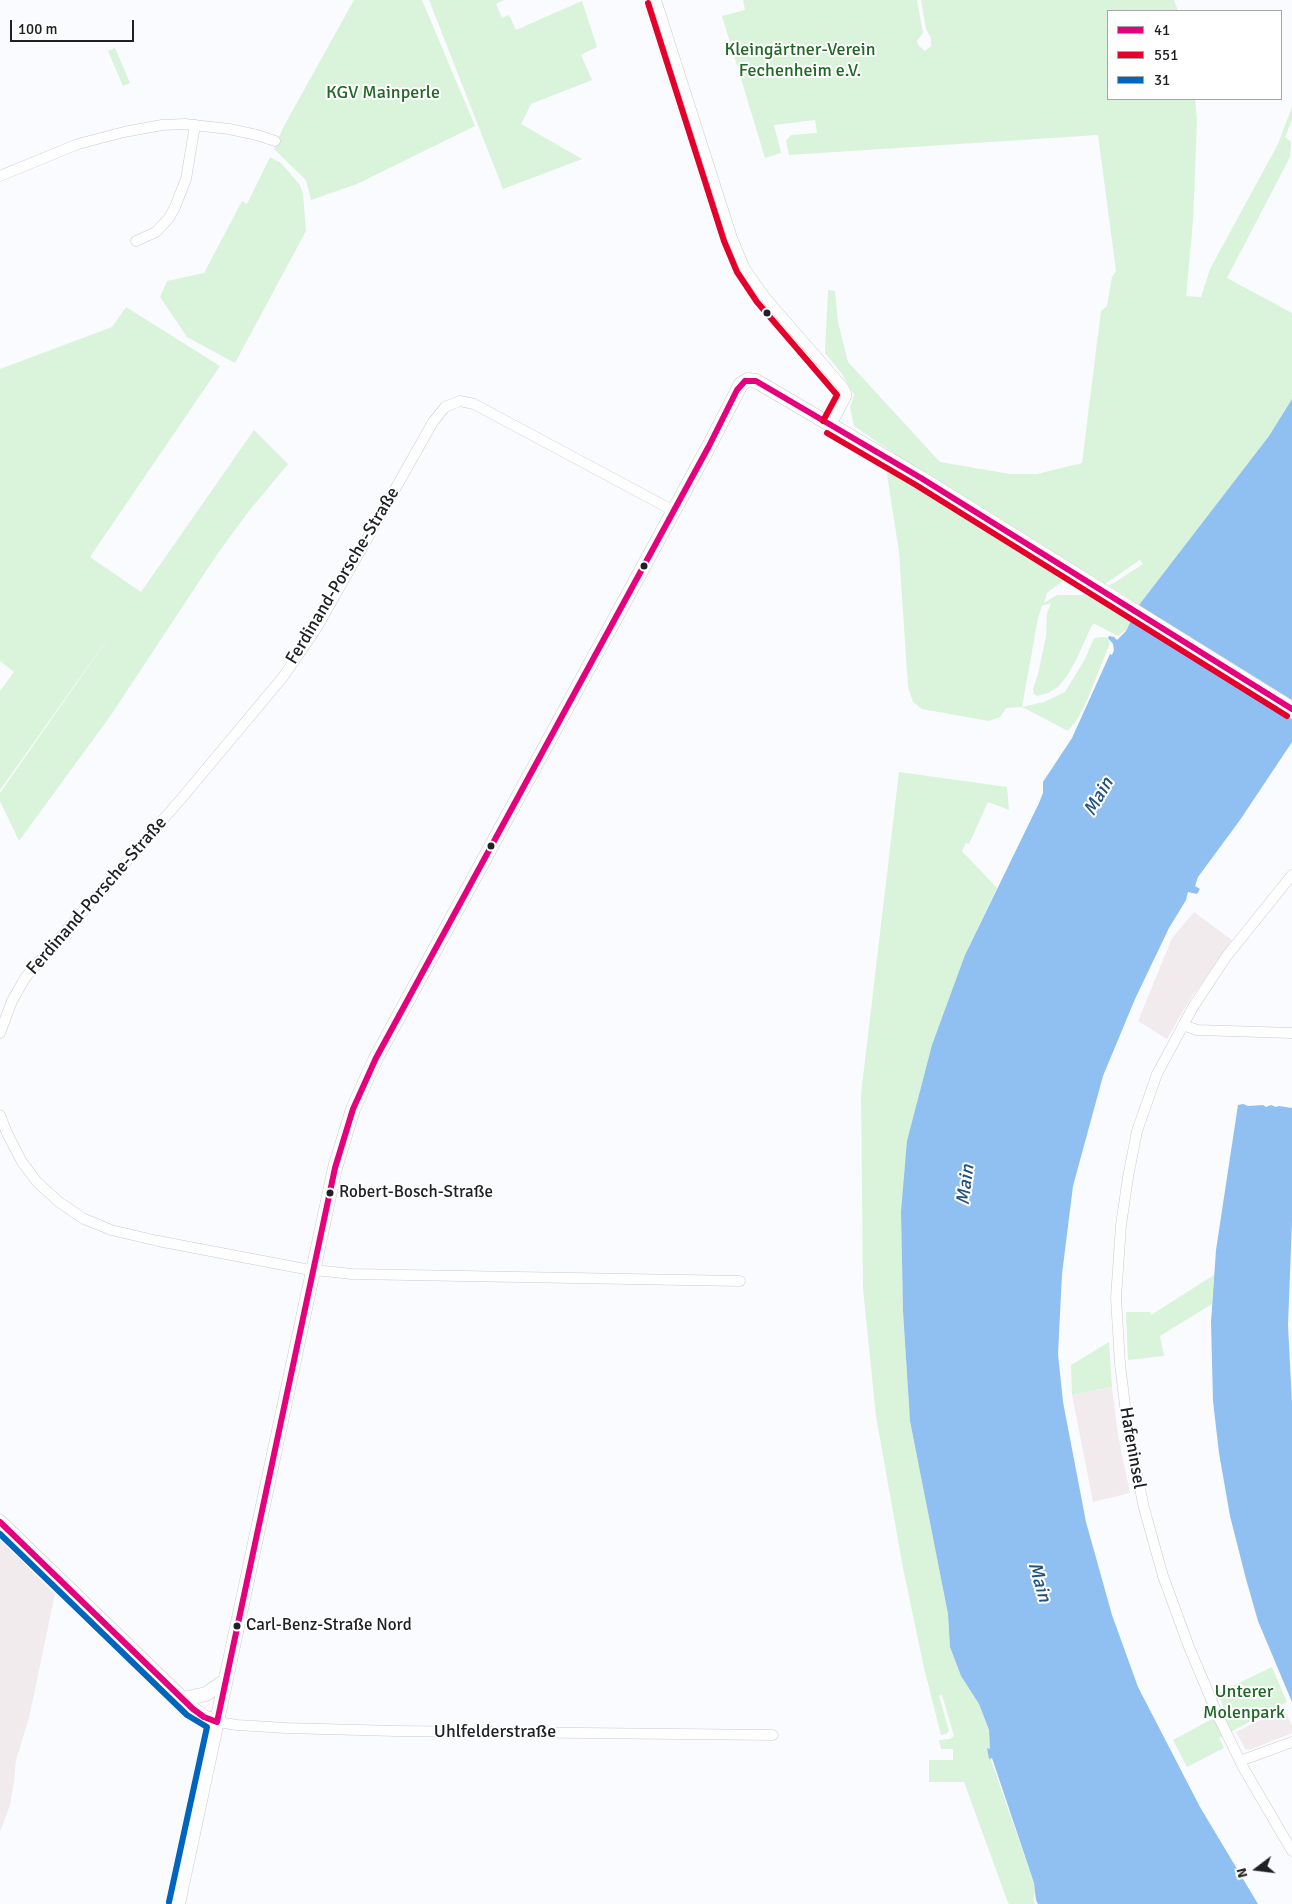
<!DOCTYPE html>
<html>
<head>
<meta charset="utf-8">
<style>
  body { margin:0 }
  #map { position:relative; width:1292px; height:1904px; overflow:hidden; background:#fafbfe; font-family:Signika,sans-serif }
  canvas { display:block }
  .legend { position:absolute; left:1107px; top:10px; width:175px; height:90px; box-sizing:border-box; background:#fff; border:1px solid #a6a6a8; margin:0; padding:6px 9px; list-style:none; font-size:15px; color:#202125 }
  .legend li { display:flex; align-items:center; gap:10px; height:25px }
  .legend b { width:25px; border:1px solid #a6a6a8 }
  .north { position:absolute; left:1232px; top:1844px; width:50px; height:50px; -webkit-text-stroke:4px #fff; paint-order:stroke; rotate:255deg; font-size:14px; font-weight:700; line-height:20px; text-align:center; color:#202125 }
  .north::after { content:''; display:block; margin:auto; width:18px; height:22px; background:#202125; clip-path:polygon(50% 0,100% 100%,50% 72%,0 100%) }
  .scale { position:absolute; left:10px; top:20px; width:124px; height:22px; box-sizing:border-box; border:2px solid #202125; border-top:0; padding-left:6px; font-size:15px; line-height:18px; white-space:nowrap; color:#202125; -webkit-text-stroke:4px #fff; paint-order:stroke }
</style>
</head>
<body>
<div id="map">
<canvas width="1292" height="1904"></canvas>
<ul class="legend">
<li><b style="height:6px;background:#e5007d"></b>41</li>
<li><b style="height:6px;background:#e4002b"></b>551</li>
<li><b style="height:6px;background:#0065bd"></b>31</li>
</ul>
<div class="north">N</div>
<div class="scale">100 m</div>
</div>
<script>
const ctx = document.querySelector('canvas').getContext('2d');
ctx.lineJoin = 'round';
function fill(path, color) { ctx.fillStyle = color; ctx.fill(path, 'evenodd'); }
const poly = rows => new Path2D(rows.map(r => 'M' + r).join(''));
function trace(path, color, width, dash) { ctx.strokeStyle = color; ctx.lineWidth = width; ctx.lineCap = dash ? 'butt' : 'round'; ctx.setLineDash(dash || []); ctx.stroke(path); }
function drawText(font, color, halo, rows, align = 'center') {
  ctx.font = font + ' Signika,sans-serif'; ctx.lineWidth = 4; ctx.setLineDash([]); ctx.textBaseline = 'middle'; ctx.strokeStyle = halo; ctx.fillStyle = color; for (const [text, x, y, turn = 0] of rows) {
    ctx.save(); ctx.translate(x, y); ctx.rotate((+turn || 0) * Math.PI / 180); ctx.textAlign = isNaN(turn) ? turn : align; if (halo) ctx.strokeText(text, 0, 0); ctx.fillText(text, 0, 0); ctx.restore();
  }
}
const commercial = poly([
  [1194,912,1232,940,1189,1001,1167,1039,1138,1021,1172,938],
  [1112,1387,1118,1435,1130,1493,1093,1502,1072,1395],
  [0,1540,55,1594,29,1718,16,1760,14,1782,10,1805,0,1832],
  [1284,1708,1292,1726,1292,1733,1249,1750,1245,1749,1236,1732]
]);
const green = poly([
  [354,0,422,0,475,126,357,184,311,200,306,180,274,149,284,126],
  [429,0,504,0,496,4,502,18,509,15,516,30,582,1,597,47,581,55,592,80,531,104,521,124,582,159,503,189],
  [743,0,917,0,923,33,917,41,918,45,925,51,931,46,931,38,926,29,921,0,1174,0,1178,11,1108,11,1108,99,1195,99,1197,121,1193,221,1186,296,1201,297,1210,269,1278,144,1292,107,1292,120,1285,137,1291,142,1290,157,1227,278,1292,313,1292,399,1269,436,1139,605,1109,586,1143,564,1140,560,1105,584,940,485,854,426,850,407,854,395,842,374,825,353,828,290,835,291,838,322,848,362,940,462,1010,474,1037,474,1082,463,1101,311,1107,306,1112,277,1116,271,1098,135,789,155,786,141,791,135,817,133,815,120,774,125,781,153,765,158,722,16,745,10],
  [115,48,130,83,123,86,108,51],
  [270,157,281,163,300,185,303,194,306,231,235,363,187,337,160,297,167,281,204,273,242,201,247,204],
  [126,307,220,366,90,557,141,592,254,430,288,464,249,511,218,553,111,715,19,841,0,801,0,793,118,624,0,790,0,691,14,672,0,661,0,369,112,327],
  [892,470,1064,580,1047,593,1044,603,1057,595,1090,595,1132,621,1126,630,1118,636,1095,624,1092,625,1077,658,1067,676,1058,687,1048,693,1037,696,1034,694,1033,689,1038,674,1046,636,1047,613,1051,603,1042,606,1038,618,1022,707,1044,702,1065,692,1085,659,1094,638,1104,637,1108,638,1110,643,1088,698,1078,718,1068,731,1022,707,1006,708,1000,717,989,721,922,709,913,702,908,687,899,552,887,474],
  [899,772,1007,787,1009,810,988,802,969,844,966,843,962,851,997,888,965,955,901,1212,903,1311,910,1421,948,1614,950,1647,961,1676,979,1704,989,1731,990,1749,987,1749,1034,1883,1035,1893,1033,1900,1035,1904,1009,1904,1007,1900,964,1782,929,1782,929,1760,953,1760,953,1749,941,1749,939,1740,950,1739,954,1736,942,1695,939,1696,949,1731,946,1734,941,1735,924,1668,903,1568,876,1416,863,1289,861,1094],
  [1214,1275,1212,1304,1160,1336,1164,1356,1128,1360,1126,1312,1150,1312,1151,1315],
  [1109,1342,1112,1387,1072,1395,1071,1365],
  [1272,1667,1287,1702,1219,1738,1224,1748,1187,1767,1173,1740,1225,1712,1218,1693]
]);
const water = poly([
  [1292,399,1292,742,1240,820,1198,877,1195,886,1200,889,1197,894,1188,892,1186,900,1169,928,1135,999,1103,1076,1073,1186,1062,1274,1058,1354,1063,1402,1086,1522,1112,1615,1138,1687,1200,1807,1258,1904,1038,1904,1036,1900,1034,1883,992,1758,989,1759,987,1748,990,1749,989,1730,979,1704,961,1676,950,1647,948,1614,910,1421,903,1311,901,1212,907,1141,932,1045,965,955,1039,803,1043,793,1043,782,1072,738,1110,654,1112,655,1114,650,1113,644,1108,638,1109,636,1114,637,1117,640,1126,631,1139,605,1269,436],
  [1243,1104,1248,1106,1263,1105,1266,1107,1271,1105,1276,1107,1279,1106,1292,1108,1292,1222,1288,1325,1292,1403,1292,1702,1258,1621,1246,1579,1230,1516,1219,1453,1213,1401,1211,1322,1216,1250,1238,1105]
]);
const pier = poly([
  [1137,604,1292,700,1292,719,1130,620]
]);
const minor = poly([
  [656,0,732,238,745,269,764,296,843,387,846,393,846,397,831,425],
  [0,176,78,144,124,132,162,125,185,124,229,129,257,135,275,141],
  [136,241,156,232,169,218,175,207,186,179,195,125],
  [1292,875,1226,957,1193,1007,1157,1074,1137,1131,1128,1177,1121,1225,1116,1298,1120,1364,1128,1430,1144,1508,1163,1576,1189,1647,1219,1718,1244,1769,1292,1851],
  [1183,1025,1197,1030,1292,1033],
  [0,1033,12,1001,25,978,36,965,181,799,283,677,316,629,433,422,445,407,460,401,474,404,674,511],
  [0,1115,7,1133,22,1162,37,1182,59,1202,84,1219,97,1224,111,1230,158,1241,305,1269,352,1274,740,1281],
  [217,1722,237,1725,286,1728,395,1731,773,1735],
  [1240,1761,1292,1742]
]);
const major = poly([
  [0,1522,193,1709,204,1717,217,1722],
  [183,1699,206,1694,225,1681],
  [178,1904,335,1168,353,1109,376,1058,709,446,741,384,748,380,756,381,831,425,921,478,1292,709]
]);
const bus1 = poly([
  [745,381,756,381,921,478,1292,709],
  [0,1522,193,1709,204,1717,217,1722],
  [217,1722,335,1168,353,1109,376,1058,709,446,737,390,745,381]
]);
const bus2 = poly([
  [648,3,724,241,737,272,757,302,837,395,823,421],
  [827,433,916,485,1287,716]
]);
const bus3 = poly([
  [0,1534,187,1715,207,1727,169,1902]
]);
const markers = [
  [767,313,4.5,"#202125"],
  [644,566,4.5,"#202125"],
  [491,846,4.5,"#202125"],
  [330,1193,4.5,"#202125"],
  [237,1626,4.5,"#202125"]
];
const busNames = [
  ["Robert-Bosch-Straße",339,1193],
  ["Carl-Benz-Straße Nord",246,1626]
];
const parkNames = [
  ["Kleingärtner-Verein",800,50],
  ["Fechenheim e.V.",800,71],
  ["KGV Mainperle",383,93],
  ["Unterer",1244,1692],
  ["Molenpark",1244,1713]
];
const streetNames = [
  ["Ferdinand-Porsche-Straße",343,576,-59],
  ["Ferdinand-Porsche-Straße",97,896,-49],
  ["Hafeninsel",1132,1448,80],
  ["Uhlfelderstraße",495,1732]
];
const waterNames = [
  ["Main",1099,797,-60],
  ["Main",966,1185,-83],
  ["Main",1039,1582,74]
];
fill(commercial, '#f2ebed');
fill(green, '#d9f4da');
fill(water, '#8fc0f1');
fill(pier, '#fafbfe');
trace(minor, '#cbcccf', 11);
trace(major, '#cbcccf', 15);
trace(minor, '#fefeff', 10);
trace(major, '#fefeff', 14);
trace(bus1, '#e5007d', 6);
trace(bus2, '#e4002b', 6);
trace(bus3, '#0065bd', 6);
for (const [x, y, r, color] of markers) { const dot = new Path2D(); dot.arc(x, y, r, 0, 2 * Math.PI); ctx.fillStyle = color; ctx.fill(dot); trace(dot, '#fff', 2); }
drawText('17px', '#202125', '#fff', busNames, 'left');
drawText('18px', '#1f6825', '#fff', parkNames);
drawText('18px', '#202125', '#fff', streetNames);
drawText('italic 19px', '#20517f', '#fff', waterNames);
</script>
</body>
</html>
